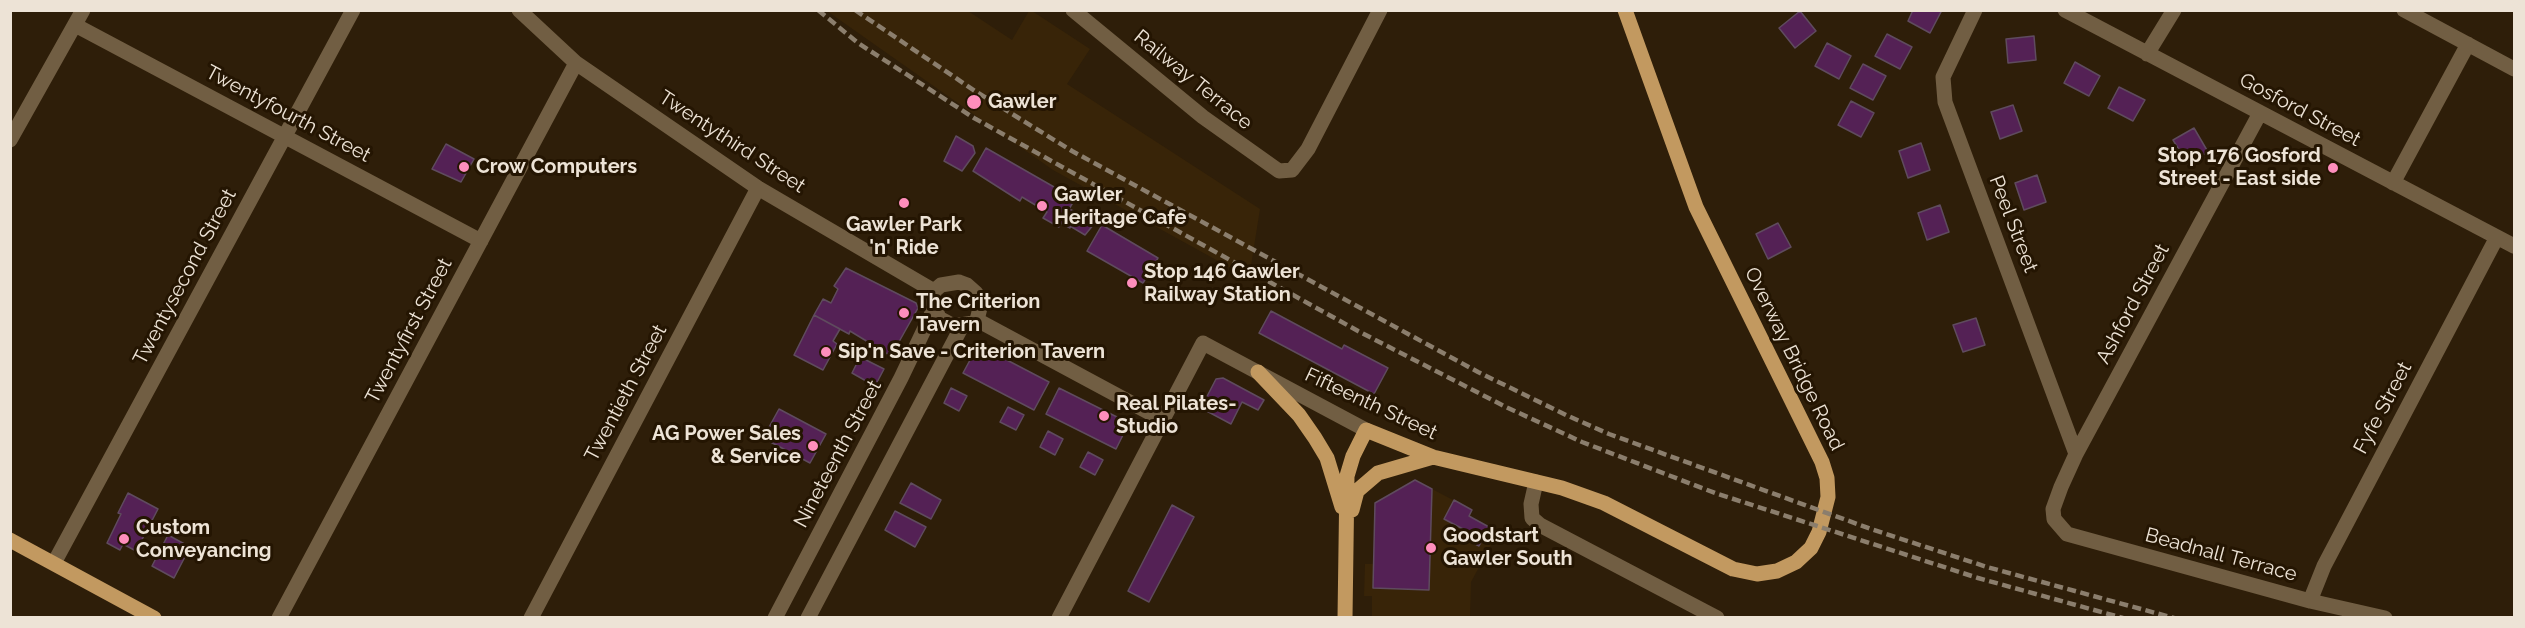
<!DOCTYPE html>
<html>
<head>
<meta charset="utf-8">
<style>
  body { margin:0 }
  #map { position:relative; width:2525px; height:628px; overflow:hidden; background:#2e1e09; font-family:Raleway,sans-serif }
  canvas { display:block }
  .frame { position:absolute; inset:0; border:12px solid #ede3d6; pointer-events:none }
</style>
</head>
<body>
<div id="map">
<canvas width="2525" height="628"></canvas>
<div class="frame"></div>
</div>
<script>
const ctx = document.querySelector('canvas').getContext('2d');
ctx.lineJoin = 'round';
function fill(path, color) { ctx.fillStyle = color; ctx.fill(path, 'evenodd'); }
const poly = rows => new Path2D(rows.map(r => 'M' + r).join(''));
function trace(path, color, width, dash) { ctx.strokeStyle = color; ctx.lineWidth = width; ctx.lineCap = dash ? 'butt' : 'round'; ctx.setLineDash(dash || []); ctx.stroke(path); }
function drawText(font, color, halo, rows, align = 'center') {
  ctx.font = font + ' Raleway,sans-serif'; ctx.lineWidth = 6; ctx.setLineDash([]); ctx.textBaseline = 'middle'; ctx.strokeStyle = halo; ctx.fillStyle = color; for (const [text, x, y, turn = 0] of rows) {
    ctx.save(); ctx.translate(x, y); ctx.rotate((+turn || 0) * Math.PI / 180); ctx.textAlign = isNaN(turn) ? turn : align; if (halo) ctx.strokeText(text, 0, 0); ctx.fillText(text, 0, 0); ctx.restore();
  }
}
const built = poly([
  [827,11,968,11,1012,40,1029,11,1032,11,1090,49,1067,84,1260,209,1249,278,1053,170],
  [1415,480,1472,510,1470,517,1498,532,1471,582,1470,617,1372,617,1372,596,1364,596,1365,564,1373,564,1375,503]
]);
const building = poly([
  [1913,10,1942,10,1930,33,1908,21,1913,10],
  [1800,11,1816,31,1795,48,1779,28,1800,11],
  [1887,34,1912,47,1900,69,1875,56,1887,34],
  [2034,36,2036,60,2008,63,2006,39,2034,36],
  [1827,43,1851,56,1839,79,1815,66,1827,43],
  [2075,62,2100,76,2089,96,2064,83,2075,62],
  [1863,64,1886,76,1873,100,1850,88,1863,64],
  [2119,87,2145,100,2133,121,2108,108,2119,87],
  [1851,101,1874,113,1861,137,1838,125,1851,101],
  [2013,105,2022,131,2000,139,1991,112,2013,105],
  [2194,128,2208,152,2188,164,2173,140,2194,128],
  [956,136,973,146,975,153,962,171,944,161,956,136],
  [1921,143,1930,170,1908,178,1899,151,1921,143],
  [446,144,474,159,461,182,432,169,446,144],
  [986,148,1075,199,1069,209,1078,213,1070,228,1061,223,1059,227,1043,218,1047,212,1022,197,1020,201,973,171,986,148],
  [2037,175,2046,202,2024,210,2015,183,2037,175],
  [1940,205,1949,232,1927,240,1918,213,1940,205],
  [1077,215,1094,224,1085,235,1070,226,1077,215],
  [1778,223,1791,247,1768,259,1756,234,1778,223],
  [1102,225,1158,258,1143,283,1087,251,1102,225],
  [846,268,916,303,918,308,891,356,850,331,849,334,814,315,823,299,831,303,838,289,834,286,846,268],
  [1271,311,1342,349,1344,345,1388,368,1374,394,1259,333,1271,311],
  [814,315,840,329,833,341,837,344,823,370,794,355,814,315],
  [1976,318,1985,345,1963,352,1953,325,1976,318],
  [982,347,1049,382,1034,410,963,373,976,349,982,347],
  [860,357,884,369,875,386,852,373,860,357],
  [1223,378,1264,400,1258,410,1242,402,1231,424,1201,408,1216,379,1223,378],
  [951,388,967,396,959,411,944,403,951,388],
  [1059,388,1129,423,1116,449,1046,414,1059,388],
  [1008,407,1024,415,1016,430,1000,422,1008,407],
  [779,409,826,434,810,463,763,438,779,409],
  [1048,431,1063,439,1055,455,1040,447,1048,431],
  [1088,452,1103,460,1095,475,1080,467,1088,452],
  [1415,480,1432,489,1429,590,1373,588,1375,503,1415,480],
  [911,483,941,500,931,519,900,503,911,483],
  [128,493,158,509,136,551,123,544,120,550,107,543,121,514,118,513,128,493],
  [1454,500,1472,510,1469,516,1489,527,1479,546,1460,536,1463,529,1444,519,1454,500],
  [1172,505,1194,517,1149,602,1128,591,1172,505],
  [895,511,926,527,915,547,885,530,895,511],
  [168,535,190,547,174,578,152,566,168,535]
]);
const minor = poly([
  [519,10,576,63,758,188,934,291],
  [1073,10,1203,117,1279,171,1292,170,1308,149,1380,10],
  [1975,10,1943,77,1945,102,2076,454],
  [2065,10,2514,246],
  [2404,10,2514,69],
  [75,25,481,241],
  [2147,54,2174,10],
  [2260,113,2076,454,2061,487,2053,509,2054,519,2067,534,2310,601,2385,618],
  [10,140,83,10],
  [2393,183,2468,44],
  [959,282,967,285,976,293,980,308,977,320,973,323,954,326,939,318,932,300,934,291,941,285,959,282],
  [977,320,1163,420],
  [1536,482,1531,504,1532,518,1540,525,1717,618],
  [54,563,353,10],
  [2310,601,2324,566,2497,237],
  [279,618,576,63],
  [531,618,758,188],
  [775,618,901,378,934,309],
  [808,618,962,326],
  [1059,618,1203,343,1366,430]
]);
const major = poly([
  [1258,372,1299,415,1315,438,1327,458,1342,507],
  [1352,510,1357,491,1378,473,1433,457],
  [10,540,154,618],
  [1345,618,1347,476,1353,456,1366,430,1433,457,1562,488,1604,503,1733,569,1757,574,1777,571,1796,562,1811,548,1819,532,1828,497,1827,478,1822,462,1696,207,1625,10]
]);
const rail = poly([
  [818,10,858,43,974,118,1358,331,1506,407,1582,442,1715,493,1978,578,2123,618],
  [855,10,975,91,1072,151,1478,372,1566,415,1609,434,1871,529,1987,567,2174,618]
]);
const markers = [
  [974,102,8,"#fe8ebc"],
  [464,167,6,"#fe8ebc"],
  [2333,168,6,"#fe8ebc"],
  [904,203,6,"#fe8ebc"],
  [1042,206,6,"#fe8ebc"],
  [1132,283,6,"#fe8ebc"],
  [904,313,6,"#fe8ebc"],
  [826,352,6,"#fe8ebc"],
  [1104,416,6,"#fe8ebc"],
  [813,446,6,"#fe8ebc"],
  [124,539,6,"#fe8ebc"],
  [1431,548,6,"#fe8ebc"]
];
const streetNames = [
  ["Railway Terrace",1193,80,39],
  ["Gosford Street",2300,110,28],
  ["Twentyfourth Street",288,114,28],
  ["Twentythird Street",732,142,33],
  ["Peel Street",2013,224,69],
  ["Twentysecond Street",185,277,-62],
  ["Ashford Street",2133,304,-62],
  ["Twentyfirst Street",409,331,-62],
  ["Overway Bridge Road",1794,359,64],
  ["Twentieth Street",626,393,-62],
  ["Fifteenth Street",1371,404,25],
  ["Fyfe Street",2383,408,-62],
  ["Nineteenth Street",838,454,-62],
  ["Beadnall Terrace",2221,555,15]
];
const poiNames = [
  ["Gawler",988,102],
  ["Stop 176 Gosford",2321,156,"right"],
  ["Street - East side",2321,179,"right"],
  ["Crow Computers",476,167],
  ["Gawler",1054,195],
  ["Heritage Cafe",1054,218],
  ["Gawler Park",904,225,"center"],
  ["'n' Ride",904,248,"center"],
  ["Stop 146 Gawler",1144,272],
  ["Railway Station",1144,295],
  ["The Criterion",916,302],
  ["Tavern",916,325],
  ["Sip'n Save - Criterion Tavern",838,352],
  ["Real Pilates-",1116,404],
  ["Studio",1116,427],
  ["AG Power Sales",801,434,"right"],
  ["& Service",801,457,"right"],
  ["Custom",136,528],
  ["Conveyancing",136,551],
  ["Goodstart",1443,536],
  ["Gawler South",1443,559]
];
fill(built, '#382408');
fill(building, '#542155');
trace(building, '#5f4b5e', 1.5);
trace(minor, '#715e43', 15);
trace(major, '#c29960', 15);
trace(rail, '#8b7e6d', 4.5, [9, 4.5]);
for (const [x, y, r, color] of markers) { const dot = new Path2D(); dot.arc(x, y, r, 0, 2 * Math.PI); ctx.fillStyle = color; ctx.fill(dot); trace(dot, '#241502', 2); }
drawText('20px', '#ede3d6', '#241502', streetNames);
drawText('bold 20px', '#ede3d6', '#241502', poiNames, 'left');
</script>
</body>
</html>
